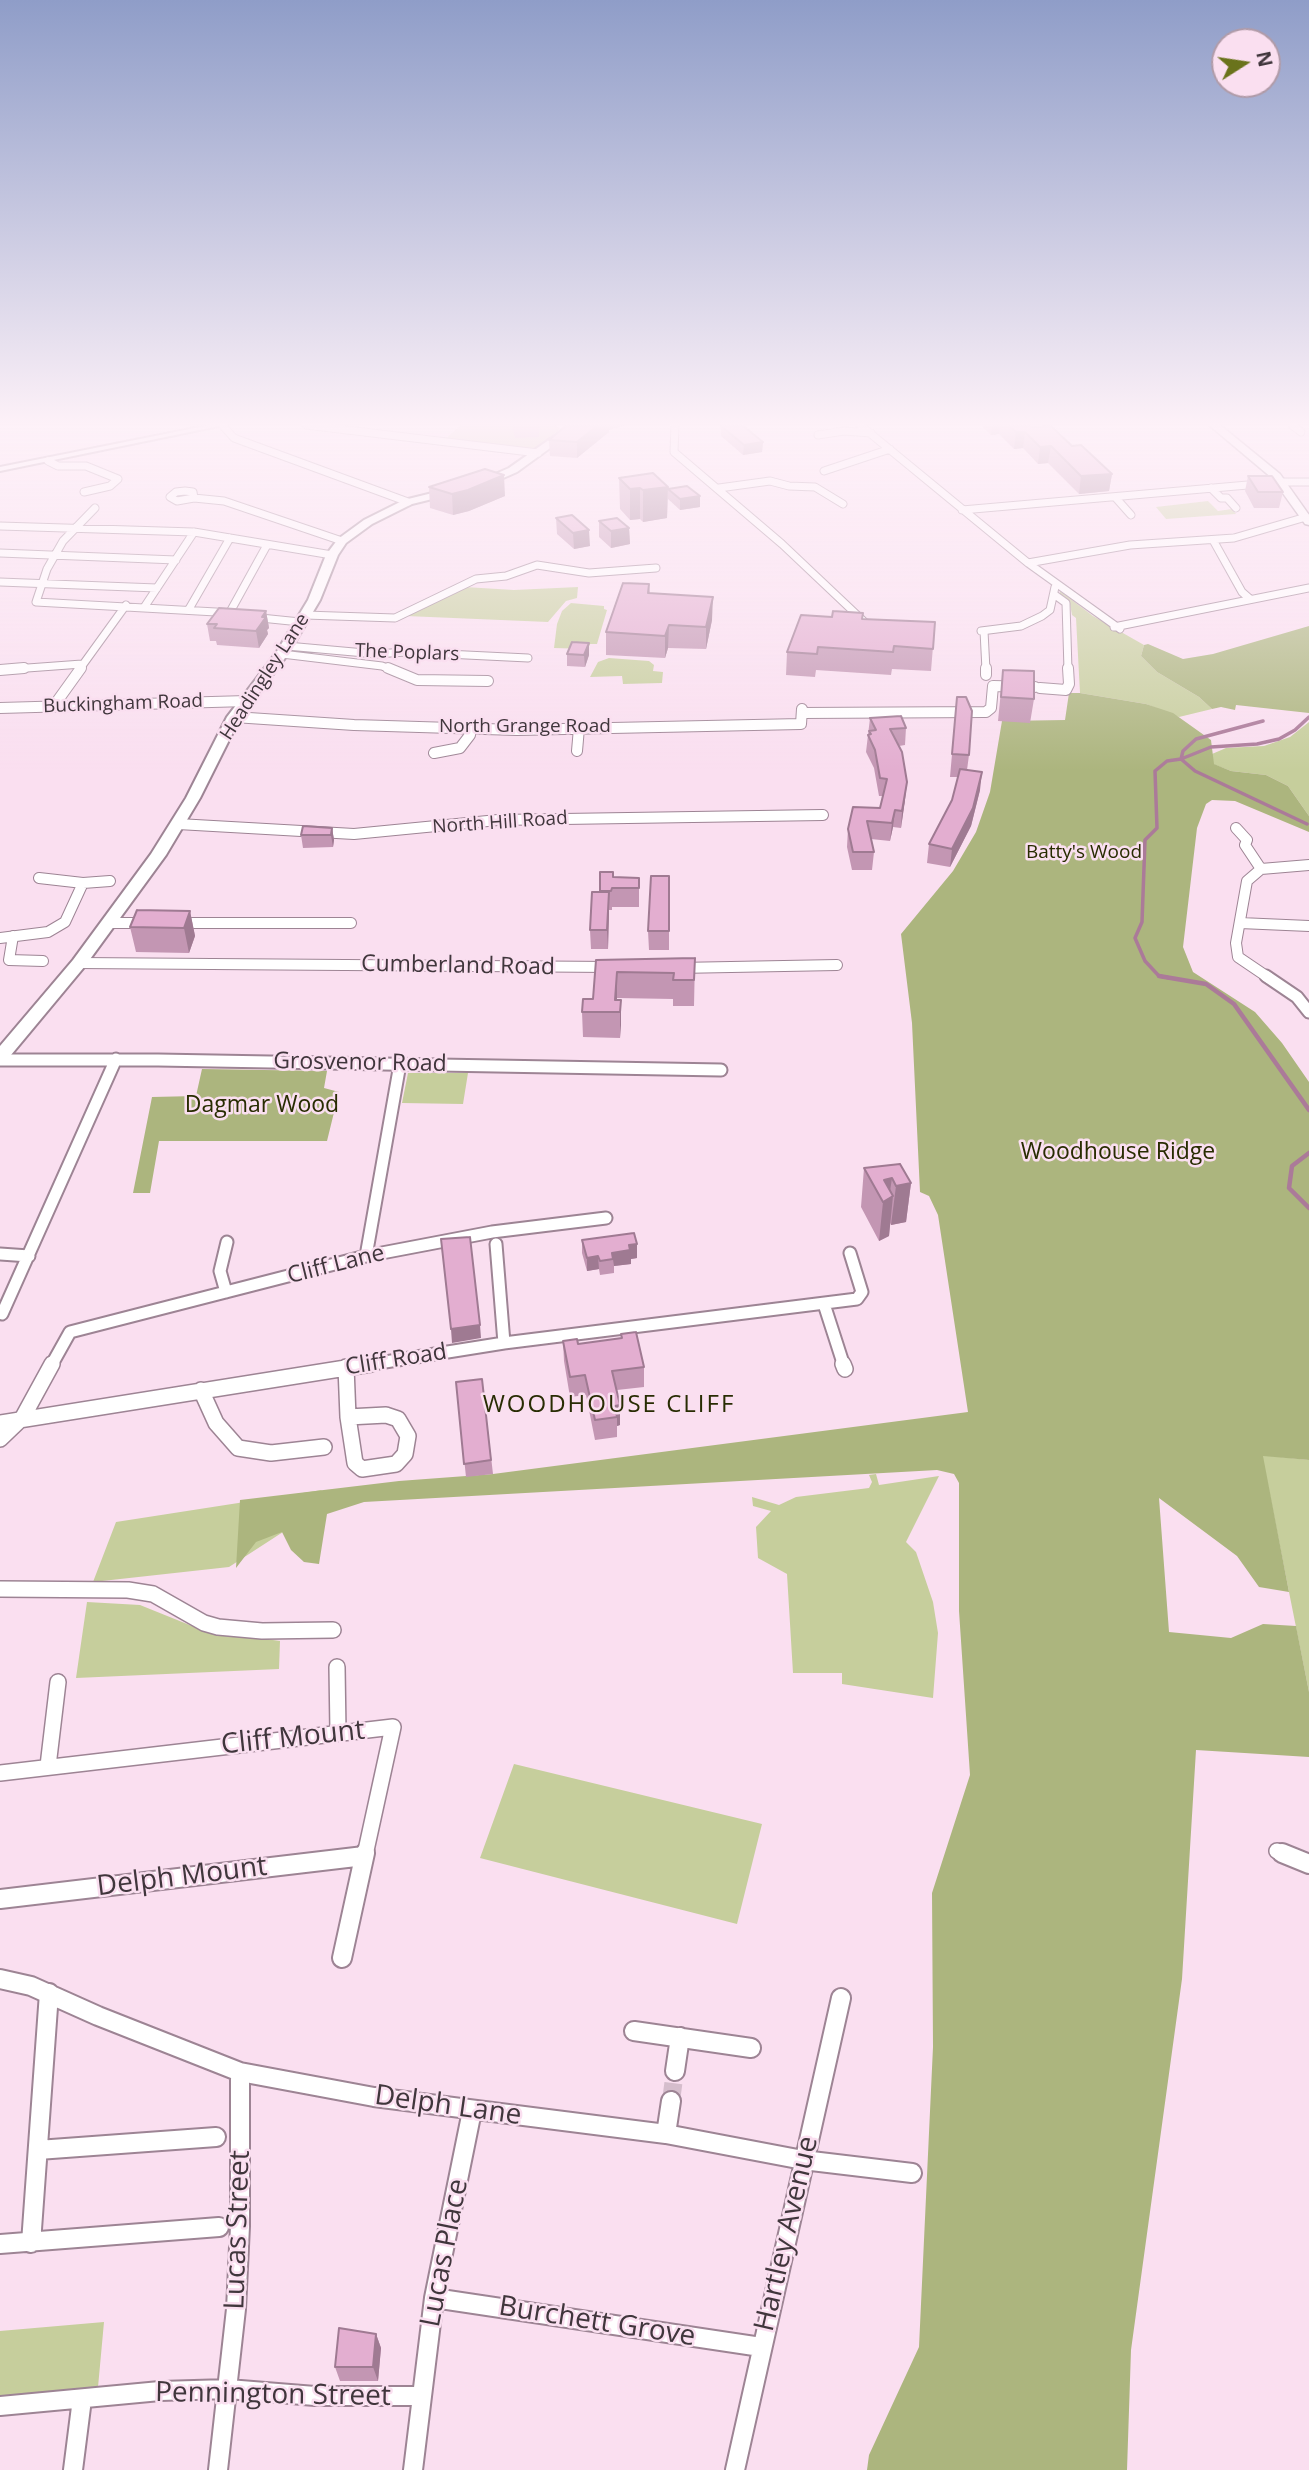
<!DOCTYPE html>
<html>
<head>
<meta charset="utf-8">
<style>
  body { margin:0 }
  #map { position:relative; width:1309px; height:2470px; overflow:hidden; background:#fadff0; font-family:"Open Sans",sans-serif }
  canvas { display:block }
  .north { position:absolute; left:1211px; top:28px; width:70px; height:70px; box-sizing:border-box; background:#fadff0; border:2px solid #b09ba8; border-radius:50%; rotate:78deg; font-size:19px; font-weight:700; line-height:28px; text-align:center; color:#40363c }
  .north::after { content:''; display:block; margin:auto; width:24px; height:32px; background:#6a731c; clip-path:polygon(50% 0,100% 100%,50% 72%,0 100%) }
</style>
</head>
<body>
<div id="map">
<canvas width="1309" height="2470"></canvas>
<div class="north">N</div>
</div>
<script>
const ctx = document.querySelector('canvas').getContext('2d');
ctx.lineJoin = 'round';
function fill(path, color) { ctx.fillStyle = color; ctx.fill(path, 'evenodd'); }
const poly = rows => new Path2D(rows.map(r => 'M' + r).join(''));
function trace(path, color, width, dash) { ctx.strokeStyle = color; ctx.lineWidth = width; ctx.lineCap = dash ? 'butt' : 'round'; ctx.setLineDash(dash || []); ctx.stroke(path); }
function drawText(font, color, halo, rows, align = 'center') {
  ctx.font = font + ' "Open Sans",sans-serif'; ctx.lineWidth = 5; ctx.setLineDash([]); ctx.textBaseline = 'middle'; ctx.strokeStyle = halo; ctx.fillStyle = color; for (const [text, x, y, turn = 0] of rows) {
    ctx.save(); ctx.translate(x, y); ctx.rotate((+turn || 0) * Math.PI / 180); ctx.textAlign = isNaN(turn) ? turn : align; if (halo) ctx.strokeText(text, 0, 0); ctx.fillText(text, 0, 0); ctx.restore();
  }
}
const green = poly([
  [461,425,555,425,560,429,531,452,442,442],
  [1208,501,1218,511,1232,509,1236,514,1166,519,1156,507],
  [465,587,514,590,578,587,577,598,566,601,548,622,406,616],
  [1060,591,1093,616,1144,645,1141,656,1157,672,1199,697,1212,709,1179,717,1146,704,1080,693,1076,618,1072,615,1070,604,1060,595],
  [571,603,604,606,604,609,607,610,597,644,590,644,588,649,554,648,557,624,562,611],
  [609,658,649,661,654,665,653,671,663,672,662,683,623,684,622,676,590,677,598,662],
  [1309,722,1309,816,1288,786,1266,775,1231,771,1213,764,1212,754,1226,748,1264,746,1290,737],
  [408,1073,468,1073,463,1104,402,1103],
  [1262,1455,1309,1460,1309,1692,1289,1592],
  [876,1474,879,1485,939,1476,906,1542,916,1552,933,1602,938,1633,933,1698,842,1684,842,1673,793,1673,787,1574,758,1558,756,1527,771,1511,753,1506,752,1497,779,1505,796,1497,869,1488,872,1482,869,1475],
  [322,1490,283,1532,229,1567,93,1582,116,1522],
  [87,1602,140,1605,202,1630,280,1641,279,1669,76,1678],
  [514,1764,762,1824,737,1924,480,1858],
  [104,2322,97,2398,0,2405,0,2331]
]);
const forest = poly([
  [1309,626,1309,713,1236,705,1235,710,1221,707,1212,709,1199,697,1157,672,1141,656,1144,645,1148,644,1183,659,1213,654],
  [1069,693,1080,693,1146,704,1173,713,1211,740,1214,764,1231,771,1266,775,1288,786,1309,816,1309,832,1235,801,1212,800,1206,804,1197,828,1183,947,1193,972,1255,1012,1282,1043,1309,1082,1309,1460,1263,1456,1289,1592,1259,1587,1237,1556,1159,1498,1169,1632,1231,1638,1263,1624,1296,1626,1309,1692,1309,1757,1196,1750,1182,1979,1131,2350,1127,2470,867,2470,869,2455,919,2347,933,2047,932,1893,970,1775,959,1611,959,1483,954,1474,937,1470,364,1502,327,1514,319,1564,304,1562,291,1550,282,1532,256,1542,236,1568,240,1500,399,1481,493,1474,968,1412,938,1215,929,1196,920,1192,912,1023,901,934,953,871,976,832,990,792,1002,721,1065,720],
  [202,1069,327,1071,324,1088,339,1092,327,1141,159,1141,150,1193,133,1193,152,1097,196,1096]
]);
const streamFar1 = poly([
  [1263,721,1196,739,1183,751,1181,759,1195,771,1307,824],
  [1170,978,1159,976,1145,961,1135,938,1142,922,1145,840,1157,828,1155,771,1167,761,1181,759,1211,747,1257,744,1279,739,1295,730,1309,717]
]);
const stream = poly([
  [1159,976,1206,984,1234,1004,1309,1110],
  [1309,1153,1292,1166,1289,1188,1309,1208]
]);
const minorTunnel = poly([
  [671,2101,675,2071]
]);
const minorFar4 = poly([
  [222,425,234,438,408,502],
  [306,425,538,453],
  [675,425,674,452,782,544,874,631],
  [860,425,1028,563,1120,629],
  [1292,425,1301,432],
  [818,435,844,431,871,433],
  [48,461,58,466,86,466,118,479,110,486,84,492],
  [824,471,890,449],
  [719,488,770,481,789,486,815,487,843,504],
  [1211,488,1221,498,1227,498,1236,508],
  [185,491,193,492,194,498,177,501,170,497,176,492,185,491],
  [1115,497,1131,515],
  [194,498,224,501,342,541],
  [95,508,63,541,47,569,36,602,234,613],
  [962,510,1282,482,1309,482],
  [0,526,194,532,332,555],
  [1213,540,1242,592,1250,599],
  [0,553,176,560],
  [1028,563,1130,545,1234,538,1306,517],
  [0,582,157,588],
  [1055,595,1066,603,1068,670],
  [145,606,194,532],
  [189,609,230,538],
  [230,612,267,545],
  [305,615,395,618,476,579,506,576,537,565,589,573,656,568],
  [251,617,300,622],
  [1114,627,1309,588],
  [981,631,1021,626,1042,616,1050,610,1055,587],
  [984,631,986,670],
  [287,646,376,654,405,652,528,658],
  [282,654,382,666,392,670],
  [0,670,82,664],
  [79,670,126,605]
]);
const minorFar3 = poly([
  [388,668,417,680,488,681],
  [986,668,986,675],
  [0,670,24,668],
  [1040,688,1066,690,1069,684,1068,668],
  [53,707,81,668],
  [0,708,247,701],
  [802,713,986,712,991,708,993,686,1035,687],
  [234,717,354,725,517,730,801,724,802,709],
  [577,751,579,728],
  [434,753,460,748,470,735,470,728],
  [178,824,354,834,498,820,823,815],
  [1236,828,1247,840,1245,845,1261,869],
  [83,883,110,881],
  [110,923,149,923],
  [177,923,351,923],
  [1240,923,1309,926],
  [13,936,9,960,43,961],
  [0,938,48,932,65,922,83,883,39,878],
  [79,963,611,967],
  [678,968,837,965],
  [1269,978,1238,957,1236,943,1247,881,1261,869,1309,865]
]);
const minorFar2 = poly([
  [1266,976,1297,997,1309,1012],
  [0,1060,158,1060,721,1070],
  [496,1244,504,1343],
  [0,1254,29,1256],
  [366,1256,400,1064],
  [226,1292,220,1271,227,1242],
  [824,1304,844,1366],
  [2,1314,116,1059],
  [51,1366,70,1332,366,1256,492,1232,606,1218],
  [360,1366,504,1343,857,1299,862,1292,850,1253]
]);
const minorFar1 = poly([
  [843,1364,845,1369],
  [346,1367,348,1417],
  [201,1390,216,1423,238,1448,271,1453,324,1447],
  [386,1415,398,1419,408,1436,405,1454,396,1464,362,1469,355,1463,348,1417,386,1415],
  [0,1423,371,1364],
  [0,1439,23,1417,52,1364],
  [0,1589,128,1590,153,1594,204,1623,218,1627,262,1631,333,1630],
  [337,1667,338,1732],
  [48,1766,58,1682],
  [0,1773,393,1727,365,1855],
  [1277,1851,1286,1855]
]);
const minor = poly([
  [1282,1853,1309,1864],
  [0,1899,364,1856],
  [342,1958,365,1853],
  [0,1979,31,1986,98,2016,240,2072,374,2097,666,2134,803,2160,912,2173],
  [634,2031,751,2048],
  [675,2071,680,2037],
  [666,2134,671,2101],
  [38,2150,216,2137],
  [31,2243,49,1993],
  [0,2244,219,2227],
  [434,2298,761,2347],
  [0,2406,160,2391,228,2389,315,2396,421,2396],
  [73,2470,82,2399],
  [218,2470,236,2309,240,2226,240,2072],
  [413,2470,434,2298,472,2111],
  [735,2470,841,1998]
]);
const tertiary = poly([
  [210,425,224,425,0,471,0,467,210,425]
]);
const secondary = poly([
  [1209,425,1220,425,1280,474,1309,515,1309,525,1305,524,1272,478,1209,425]
]);
const trunk = poly([
  [570,425,582,425,517,472,485,486,412,504,372,524,346,543,338,555,320,600,288,654,240,718,200,798,166,855,85,966,6,1061,0,1062,0,1046,73,960,151,854,186,798,227,717,276,653,308,600,326,555,338,539,364,520,404,500,477,482,509,468,570,425]
]);
const wall = poly([
  [512,425,539,425,539,437,515,438],
  [567,425,625,425,609,430,609,432,577,458,550,456,549,440],
  [981,425,1029,425,1032,427,1072,446,1112,474,1109,491,1079,494,1048,463,1038,464,1023,448,1014,449,999,434,991,435],
  [721,426,763,442,762,452,743,455,721,436],
  [1248,476,1283,492,1279,508,1254,508,1245,491],
  [619,478,668,487,667,518,643,522,640,519,630,520,620,509],
  [429,487,505,496,469,511,453,515,430,508],
  [668,489,700,496,700,507,680,510,668,499],
  [556,518,590,546,574,549,557,534],
  [599,521,629,528,630,544,611,548,599,537],
  [649,584,650,593,712,620,706,649,668,648,665,658,606,655,606,632],
  [266,611,269,628,267,630,268,634,259,648,217,645,216,641,210,641,207,624],
  [863,619,935,622,931,671,892,669,891,675,816,670,815,677,786,675,787,652],
  [589,643,589,655,585,667,567,666,567,654],
  [1003,670,1034,699,1030,723,998,721],
  [957,697,969,755,967,770,980,790,971,826,950,867,927,863,929,844,952,800,958,777,950,777],
  [870,718,906,728,905,745,899,746,905,800,901,828,893,827,890,841,871,839,874,852,872,870,852,870,847,847,848,829,880,808,883,796,879,796,874,768,866,752],
  [332,828,334,840,333,847,303,848,301,835],
  [669,876,669,950,649,950,648,931],
  [613,877,639,878,639,907,612,907,612,910,609,910,608,949,591,949,590,930,600,892],
  [190,911,195,936,189,953,136,952,130,927],
  [695,958,694,1006,673,1006,673,999,617,998,617,1000,621,1000,620,1038,583,1037,582,1012,593,999,596,960],
  [864,1168,911,1183,906,1222,891,1225,890,1223,889,1236,879,1241,861,1207],
  [582,1240,637,1244,637,1258,631,1259,631,1264,614,1266,614,1273,600,1275,599,1269,587,1271,582,1253],
  [621,1334,644,1367,644,1387,617,1390,620,1405,620,1425,617,1426,617,1437,595,1440,586,1395,570,1397,564,1361,563,1341,578,1344,621,1338],
  [482,1379,493,1474,466,1477,456,1382],
  [376,2334,381,2348,378,2381,340,2381,335,2367]
]);
const shadedWall = poly([
  [598,425,625,425,609,430,609,432,577,458,577,442],
  [992,425,1000,425,999,434,991,435],
  [1016,432,1025,432,1023,448,1014,449],
  [763,442,762,452,743,455,744,445],
  [1051,446,1048,463,1038,464,1040,447],
  [1112,474,1109,491,1079,494,1081,476],
  [504,475,505,496,469,511,453,515,452,494],
  [668,487,667,518,643,522,643,490],
  [640,488,640,519,630,520,630,489],
  [700,496,700,507,680,510,680,499],
  [629,528,630,544,611,548,611,531],
  [589,530,590,546,574,549,573,533],
  [713,597,712,620,706,649,706,627],
  [266,611,269,628,267,630,268,634,259,648,256,631,262,617],
  [669,625,668,648,665,658,665,636],
  [589,643,589,655,585,667,584,655],
  [982,772,980,790,971,826,950,867,952,849],
  [907,782,905,800,901,828,902,811],
  [895,810,893,827,890,841,892,823],
  [332,828,334,840,333,847,331,835],
  [609,892,609,910,608,949,607,930],
  [190,911,195,936,189,953,184,928],
  [617,972,617,998,616,1012,615,1000],
  [621,1000,621,1025,620,1038,620,1012],
  [892,1178,889,1198,893,1196,889,1236,879,1241,883,1202,884,1180],
  [911,1183,906,1222,891,1225,896,1186],
  [637,1244,637,1258,631,1259,631,1264,614,1266,612,1253,629,1245],
  [598,1256,599,1269,587,1271,587,1258],
  [480,1325,481,1338,452,1343,451,1329],
  [620,1405,620,1425,617,1426,617,1417,615,1406],
  [376,2334,381,2348,378,2381,373,2367]
]);
const building = poly([
  [567,425,598,425,577,442,549,440,567,425],
  [731,425,742,425,763,442,744,445,721,426,731,425],
  [1008,425,1029,425,1032,427,1051,426,1072,446,1081,445,1112,474,1081,476,1051,446,1040,447,1025,432,1016,432,1008,425],
  [485,469,504,475,468,490,452,494,429,487,485,469],
  [653,473,668,487,643,490,640,488,630,489,619,478,653,473],
  [1248,476,1272,476,1283,492,1258,492,1248,476],
  [687,486,700,496,680,499,668,489,687,486],
  [572,515,589,530,573,533,556,518,572,515],
  [617,518,629,528,611,531,599,521,617,518],
  [623,583,649,584,648,593,713,597,706,627,669,625,665,636,606,632,623,583],
  [219,608,266,611,262,617,266,617,256,631,214,628,217,624,207,624,219,608],
  [833,611,863,613,862,619,935,622,933,649,894,646,893,652,818,647,817,654,787,652,801,615,832,617,833,611],
  [572,642,589,643,584,655,567,654,572,642],
  [1003,670,1034,671,1034,699,1001,697,1003,670],
  [957,697,966,697,972,711,969,755,952,754,957,697],
  [901,716,906,728,890,729,902,752,907,782,902,811,895,810,892,823,867,821,874,852,853,852,848,829,853,807,880,808,887,779,880,778,875,750,868,735,871,734,869,731,876,730,870,718,901,716],
  [960,769,982,772,973,808,952,849,929,844,952,800,960,769],
  [303,826,332,828,331,835,301,835,303,826],
  [600,872,613,872,613,877,639,878,639,888,612,888,611,891,600,891,600,872],
  [651,876,669,876,669,931,648,931,651,876],
  [592,892,609,892,607,930,590,930,592,892],
  [137,910,190,911,184,928,130,927,137,910],
  [695,958,694,980,673,980,674,973,617,972,615,1000,621,1000,620,1012,582,1012,583,999,593,999,596,960,695,958],
  [900,1164,911,1183,896,1186,892,1178,884,1180,893,1196,883,1202,864,1168,900,1164],
  [634,1233,637,1244,629,1245,630,1250,612,1253,613,1259,600,1261,598,1256,587,1258,582,1240,634,1233],
  [470,1237,480,1325,451,1329,441,1239,470,1237],
  [636,1332,644,1367,612,1371,620,1405,615,1406,617,1417,595,1420,585,1375,570,1377,563,1341,577,1339,578,1344,622,1338,621,1334,636,1332],
  [482,1379,491,1460,464,1464,456,1382,482,1379],
  [339,2328,376,2334,373,2367,335,2367,339,2328]
]);
const farStreetnames = [
  ["The Poplars",407,653,2],
  ["Headingley Lane",265,677,-57],
  ["Buckingham Road",123,704,-2],
  ["North Grange Road",525,727],
  ["North Hill Road",500,823,-4]
];
const farParknames = [
  ["Batty's Wood",1084,853]
];
const streetNames = [
  ["Cumberland Road",458,966,1],
  ["Grosvenor Road",360,1063,1],
  ["Cliff Lane",336,1265,-14],
  ["Cliff Road",396,1360,-9]
];
const parkNames = [
  ["Dagmar Wood",262,1105],
  ["Woodhouse Ridge",1118,1152]
];
const neighbourhoodNames = [
  ["WOODHOUSE CLIFF",609,1405]
];
const nearStreetnames = [
  ["Cliff Mount",293,1738,-6],
  ["Delph Mount",182,1877,-7],
  ["Delph Lane",448,2106,8],
  ["Lucas Street",238,2230,-88],
  ["Hartley Avenue",787,2234,-77],
  ["Lucas Place",445,2253,-79],
  ["Burchett Grove",597,2322,9],
  ["Pennington Street",273,2395,1]
];
fill(green, '#c6ce9c');
fill(forest, '#acb57e');
trace(streamFar1, '#ab7a99', 3.5);
trace(stream, '#ab7a99', 4.5);
trace(minorTunnel, '#d5bdcc', 18, [18, 10]);
trace(minorFar4, '#9d8494', 9);
trace(minorFar3, '#9d8494', 12);
trace(minorFar2, '#9d8494', 15);
trace(minorFar1, '#9d8494', 18);
trace(minor, '#9d8494', 22);
trace(tertiary, '#9d8494', 4);
trace(secondary, '#9d8494', 3);
trace(trunk, '#9d8494', 4);
trace(minorFar4, '#fff', 7);
trace(minorFar3, '#fff', 10);
trace(minorFar2, '#fff', 11);
trace(minorFar1, '#fff', 15);
trace(minor, '#fff', 18);
fill(tertiary, '#fff');
fill(secondary, '#fff');
fill(trunk, '#fff');
fill(wall, '#c396b3');
fill(shadedWall, '#9f7a92');
fill(building, '#e3aed0');
trace(building, '#9f7a92', 2);
const sky = ctx.createLinearGradient(0, 0, 0, 771);
sky.addColorStop(0, '#8f9dc8');
sky.addColorStop(0.55, '#fdf1f8');
sky.addColorStop(1, '#fdf1f800');
ctx.fillStyle = sky;
ctx.fillRect(0, 0, 1309, 771);
drawText('19px', '#40363c', '#fadff0', farStreetnames);
drawText('19px', '#282c01', '#fadff0', farParknames);
drawText('23px', '#40363c', '#fadff0', streetNames);
drawText('23px', '#282c01', '#fadff0', parkNames);
ctx.letterSpacing = '2px';
drawText('24px', '#282c03', '#fadff0', neighbourhoodNames);
ctx.letterSpacing = '0px';
drawText('28px', '#40363c', '#fadff0', nearStreetnames);
</script>
</body>
</html>
